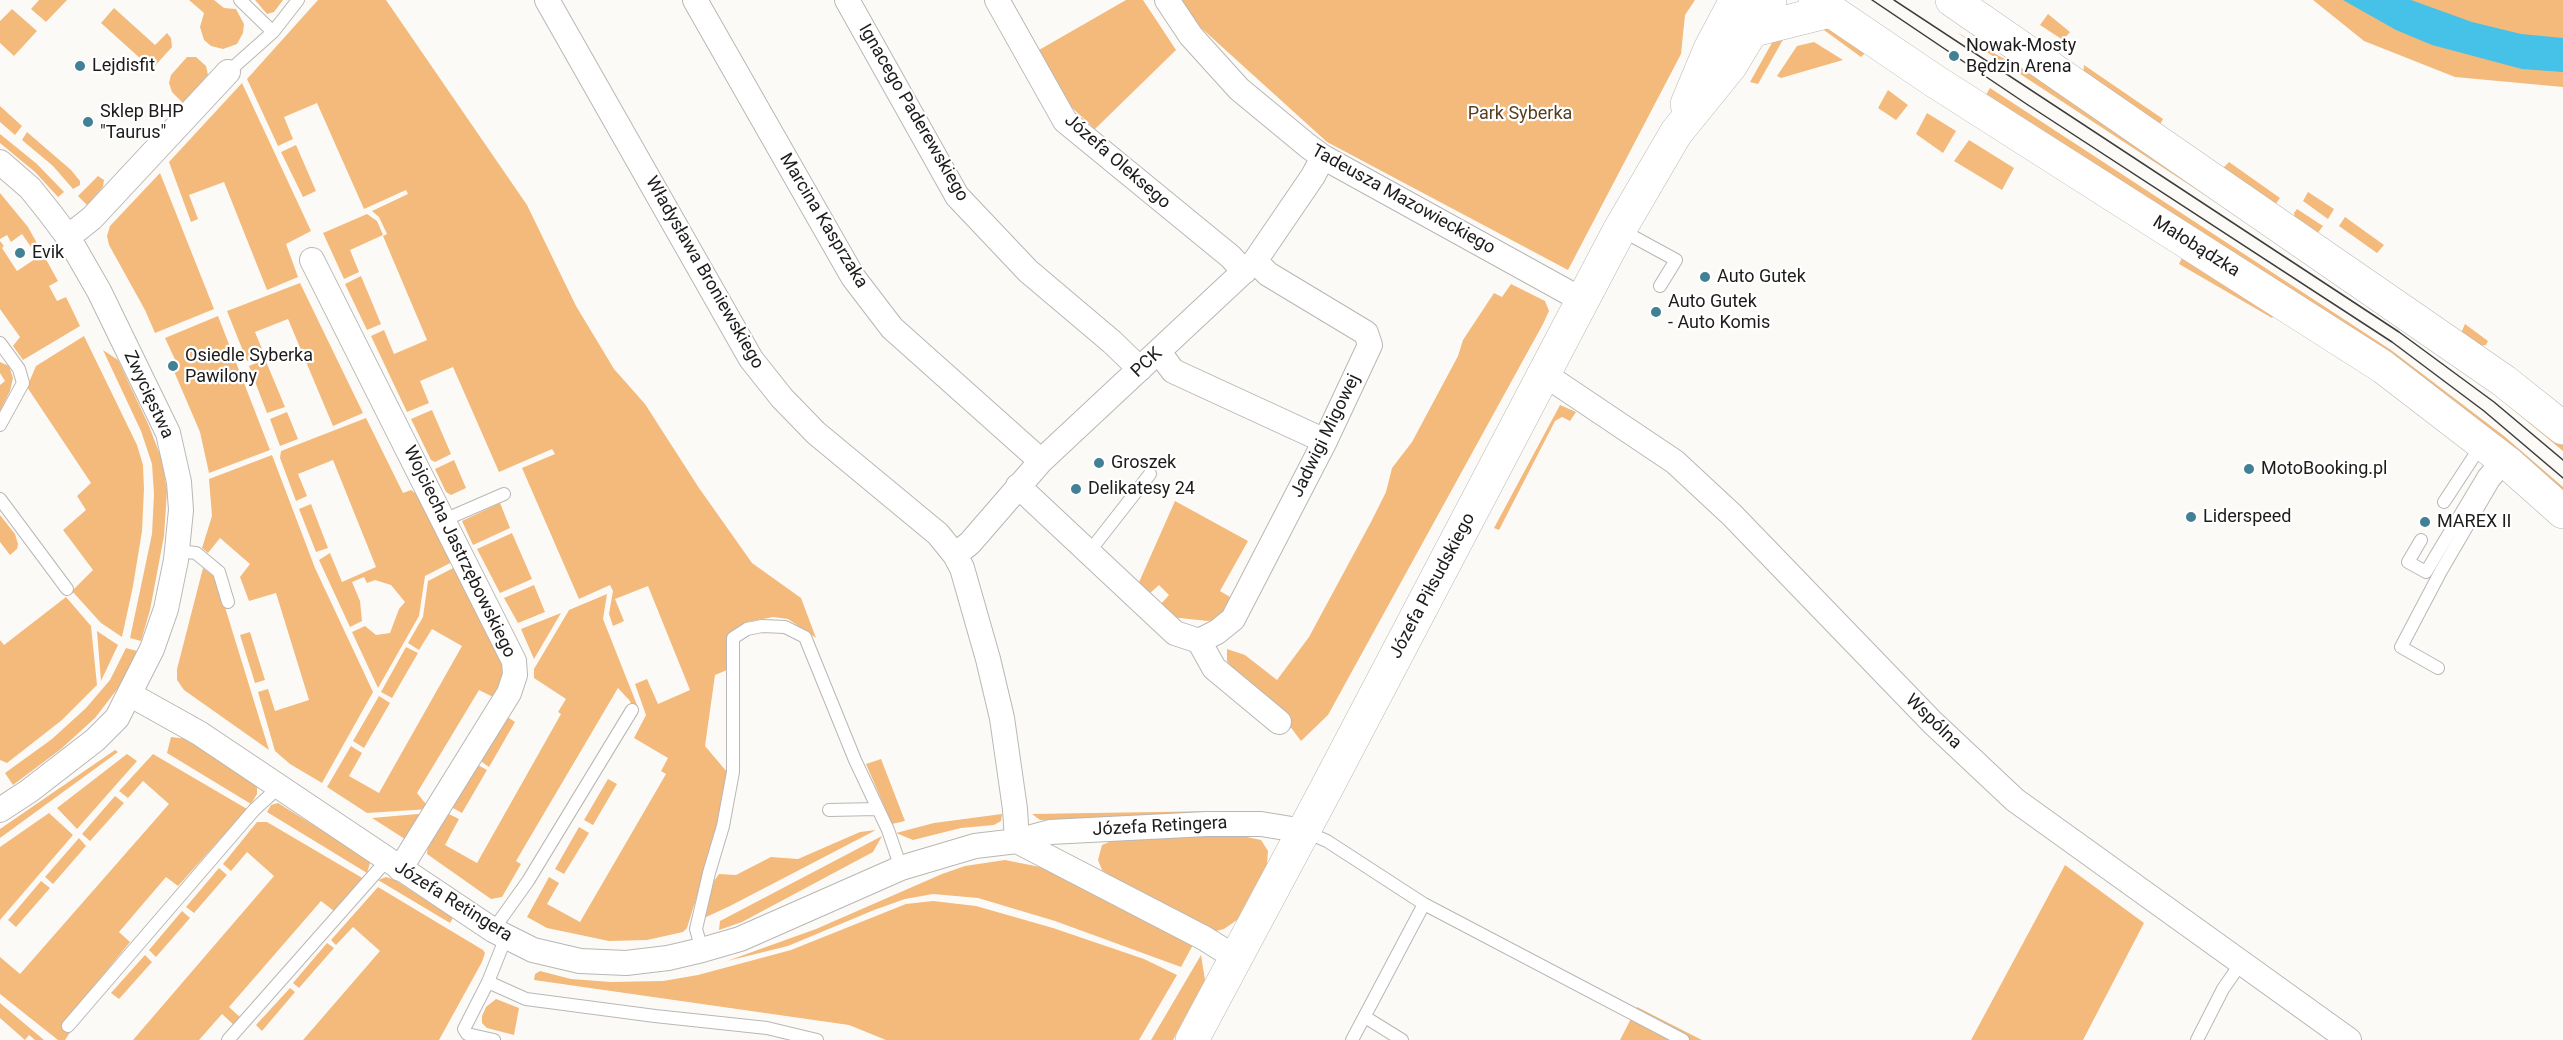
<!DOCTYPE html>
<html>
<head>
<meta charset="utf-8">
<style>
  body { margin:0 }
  canvas { display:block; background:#fcfaf7 }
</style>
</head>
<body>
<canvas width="2563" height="1040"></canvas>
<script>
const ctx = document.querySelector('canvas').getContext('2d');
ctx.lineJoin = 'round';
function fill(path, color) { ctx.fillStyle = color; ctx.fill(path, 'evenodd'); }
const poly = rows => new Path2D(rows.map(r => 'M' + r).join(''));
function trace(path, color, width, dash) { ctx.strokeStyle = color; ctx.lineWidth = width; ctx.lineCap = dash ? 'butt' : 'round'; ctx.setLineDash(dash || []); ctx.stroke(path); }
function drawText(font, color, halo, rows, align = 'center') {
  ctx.font = font + ' Roboto,sans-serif'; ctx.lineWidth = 4.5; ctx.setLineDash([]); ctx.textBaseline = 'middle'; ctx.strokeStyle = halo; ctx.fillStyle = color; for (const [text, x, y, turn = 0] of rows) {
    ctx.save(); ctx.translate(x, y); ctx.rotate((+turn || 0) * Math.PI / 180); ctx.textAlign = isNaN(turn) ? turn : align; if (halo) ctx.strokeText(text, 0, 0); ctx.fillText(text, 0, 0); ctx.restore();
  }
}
const green = poly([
  [39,0,67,0,46,22,31,9],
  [189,0,214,0,224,8,236,9,244,24,243,33,237,44,223,49,211,46,204,40,200,27,204,13],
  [255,0,283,0,274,12,267,14],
  [318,0,386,0,527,205,576,306,614,369,645,404,699,488,752,563,801,598,816,638,788,619,773,617,747,622,728,634,727,670,715,675,705,746,727,772,718,828,687,928,683,932,647,940,609,941,547,928,527,917,549,877,559,883,547,904,580,922,666,774,661,771,668,758,634,738,646,715,635,684,647,679,658,704,690,690,648,586,615,599,624,621,613,626,609,614,613,591,610,585,579,599,522,468,555,454,552,449,499,472,453,367,420,381,429,403,407,412,371,336,384,330,394,354,427,340,383,236,387,234,379,217,372,211,408,194,406,190,364,209,317,103,284,117,293,139,278,146,247,79],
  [1126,0,1143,0,1176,50,1095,129,1069,105,1039,50],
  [1179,0,1695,0,1685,15,1681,54,1568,270,1327,142,1188,16],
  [2313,0,2563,0,2563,87,2455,77,2364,41],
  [114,8,155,45,167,33,171,38,172,47,152,69,101,23],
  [12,9,37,31,14,56,0,43,0,21],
  [2048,14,2070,32,2063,40,2040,25],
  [1805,22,1823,22,1867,51,1861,57,1817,25,1789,29,1758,84,1750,82,1773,41,1791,26],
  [1956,32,2050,84,2390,314,2509,400,2563,445,2563,451,2478,381,2388,315],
  [1814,42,1843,60,1781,78,1777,76,1797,46],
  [187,57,196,57,206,66,208,75,183,103,172,92,169,83,171,75],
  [2084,65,2163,119,2158,128,2083,75],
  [242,83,311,231,286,244,298,277,267,290,224,182,189,195,198,219,191,222,169,162],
  [1990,88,2391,350,2504,436,2563,487,2563,495,1984,98],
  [1888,90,1908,105,1896,120,1878,108],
  [0,106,22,126,15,135,0,122],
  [1927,113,1956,131,1943,153,1916,134],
  [27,132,71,170,80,181,80,185,73,189,53,166,22,140],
  [0,134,37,164,64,192,58,197,35,172,0,143],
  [1969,140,2014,168,2002,190,1954,161],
  [296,145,316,191,303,197,281,152],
  [2229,162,2280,198,2275,205,2222,169],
  [160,173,214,309,155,333,145,310,109,245,107,236,110,226],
  [98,176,104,180,103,187,87,205,78,196],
  [2308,192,2334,209,2328,219,2303,201],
  [0,193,28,227,58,281,49,286,57,301,66,297,80,326,23,360,13,346,20,337,0,309,0,241,4,246,2,248,17,271,38,257,22,234,11,242,7,235,0,239],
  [2297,209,2323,226,2317,234,2295,219,2294,213],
  [367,214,377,221,383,235,350,250,359,272,344,279,323,233],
  [2345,217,2384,245,2377,253,2339,226],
  [2182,258,2275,314,2272,318,2179,264],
  [361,276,381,324,367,330,345,284],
  [300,283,363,413,333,426,288,319,255,332,264,354,247,361,227,311],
  [1511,284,1545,301,1549,311,1543,324,1328,715,1301,741,1277,709,1239,676,1227,661,1227,649,1245,655,1277,680,1309,637,1371,522,1386,492,1392,468,1412,442,1458,356,1463,340,1494,293,1502,297],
  [218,316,270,450,209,473,200,432,173,369,178,366,165,338],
  [2465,324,2488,341,2486,345,2479,346,2461,333],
  [84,336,137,445,143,465,144,489,142,531,133,586,122,637,101,623,72,591,93,570,63,530,86,510,77,496,91,483,27,387,36,366],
  [103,350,118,360,149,426,162,460,167,491,164,536,150,610,141,641,130,638,152,534,154,494,152,464,141,431],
  [265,359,285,407,267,413,249,366],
  [0,362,9,366,13,378,10,391,0,411,0,385,5,381,0,373],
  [1560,405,1576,412,1570,421,1562,417,1555,421,1499,530,1494,528],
  [432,410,451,454,435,462,431,460,411,419],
  [287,412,298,439,280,446,270,419],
  [366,418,403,493,411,490,428,502,456,560,425,576,419,616,378,688,352,632,365,626,376,635,390,633,399,609,405,602,391,585,375,580,367,583,364,577,352,582,360,601,362,621,350,627,319,560,330,553,342,582,376,567,333,460,298,474,307,496,296,501,280,458,281,451],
  [272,455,315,568,373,692,322,783,290,764,275,751,258,692,268,689,275,711,309,700,276,593,249,601,240,577,250,564,220,538,208,553,202,548,212,516,209,479],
  [454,460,466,488,451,495,446,492,435,469],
  [1175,501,1248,541,1220,591,1235,600,1220,619,1208,621,1170,617,1160,605,1169,595,1159,585,1149,594,1136,589],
  [500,503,510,528,473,545,462,521],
  [311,504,328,548,316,552,299,509],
  [0,515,15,534,18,544,17,549,10,555,0,542],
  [512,533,532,579,500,593,477,549],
  [459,565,508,669,497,699,479,690,417,793,430,809,367,813,327,787,351,746,362,753,349,776,379,793,462,646,432,629,419,650,408,643,423,617,428,581],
  [203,568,216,578,269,750,184,690,177,680,177,669],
  [534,585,545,612,518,623,504,598],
  [607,594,603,619,639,710,636,717,630,701,618,688,516,861,521,864,502,897,491,899,427,854,428,844,447,813,459,819,445,845,477,863,561,714,558,712,566,699,534,678,534,669,569,610],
  [66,597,91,626,97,685,62,720,7,763,0,760,0,640,4,645],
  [561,613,534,659,521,629],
  [97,631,118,645,101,681],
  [250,632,265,680,255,683,240,635],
  [406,647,418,653,392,698,381,692],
  [126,648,137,651,122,683,95,718,61,749,13,785,5,773,52,739,86,708,110,680],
  [379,696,390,703,364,748,353,741],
  [506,716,515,722,489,767,479,760],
  [171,737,188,739,257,785,257,794,251,804,167,753],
  [115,750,118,752,0,838,0,829],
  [127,754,137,761,77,829,57,808],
  [153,754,247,809,178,886,166,877,119,932,130,942,63,1024,71,1031,65,1040,58,1040,0,994,0,957,20,974,169,804,143,781,128,798,119,791],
  [881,759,905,821,892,824,866,764],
  [476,764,487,770,462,813,451,807],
  [608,779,617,784,593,825,584,820],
  [115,796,124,803,90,841,82,834],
  [278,803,366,858,370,863,367,873,267,812,271,805],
  [1217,811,1195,817,1040,820,1032,814],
  [49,813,73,835,0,920,0,847],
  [429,813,408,841,372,818],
  [1002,814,1001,821,994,825,961,828,913,840,896,833,934,823],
  [257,822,267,822,364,879,334,911,321,901,229,1007,242,1019,235,1026,222,1014,199,1040,133,1040,274,876,247,852,231,871,223,864],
  [579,827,589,833,564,874,555,869],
  [876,830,730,906,704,918,714,881,719,874,736,875,771,857,798,859,860,832],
  [1237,835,1261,840,1268,851,1267,864,1237,920,1224,929,1216,931,1111,876,1102,870,1098,860,1102,845,1114,840],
  [882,836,873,852,742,922,719,930,720,921],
  [79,838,86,846,53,884,45,877],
  [1005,860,1040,867,1071,880,1194,943,1181,967,1055,921,978,898,933,894,905,899,874,910,788,946,727,961,816,929,942,874,965,866],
  [2065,865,2144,923,2083,1040,1971,1040],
  [219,868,227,875,194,913,186,907],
  [386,877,395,880,453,918,450,923,378,880],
  [41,881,50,888,16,927,8,920],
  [378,887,483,950,485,953,482,962,439,1040,303,1040,380,951,353,927,336,945,331,940],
  [933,901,976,906,1053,928,1144,959,1177,975,1139,1040,886,1040,849,1025,534,980,535,974,540,971,571,979,611,982,663,981,698,975,791,950,906,904],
  [182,911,190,918,156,957,149,950],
  [327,943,334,948,299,988,293,983],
  [145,955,152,962,119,999,111,993],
  [1201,955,1205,980,1173,1040,1151,1040],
  [290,988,295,992,262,1031,256,1025],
  [496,999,519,1008,514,1035,487,1028,482,1023,482,1016,486,1007],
  [0,1003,44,1040,35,1040,29,1035,25,1040,0,1018],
  [1637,1007,1702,1040,1620,1040]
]);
const water = poly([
  [2343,0,2411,0,2472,22,2521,34,2563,38,2563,72,2522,69,2432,45,2396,30]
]);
const lane = poly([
  [240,0,273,32],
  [228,72,273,32,298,0],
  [1621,230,1676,260,1660,286],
  [0,343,19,369,23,383,0,425],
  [0,499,67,589],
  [2444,502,2482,444],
  [444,520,504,494],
  [2421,540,2408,562,2426,572,2484,475,2499,458],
  [177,551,196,553,219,572,228,602],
  [1089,552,1150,474],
  [2438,668,2401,647,2441,571,2493,482,2508,464],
  [829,810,878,809],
  [1306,832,1327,841,1424,904,1683,1040],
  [493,930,528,881,632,710],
  [506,937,488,982,526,999,655,1016,767,1028,817,1040],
  [702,950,696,929,709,873,723,826,733,772,733,638,747,629,762,626,785,627,805,637,855,760,888,830,901,868],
  [488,982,464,1029,467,1034,494,1040],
  [1365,1017,1402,1040],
  [68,1026,254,810,279,787],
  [228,1040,387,860],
  [1352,1040,1424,904],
  [2197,1040,2223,989,2241,963]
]);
const street = poly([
  [547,0,751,359,782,398,816,433,938,534,955,555,962,568,988,659,1002,718,1015,809,1017,841],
  [695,0,853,277,892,328,1041,461],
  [847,0,957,196,1028,271,1112,342,1140,369],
  [997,0,1065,121,1231,257,1244,272],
  [1167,0,1191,36,1239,89,1308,146,1323,157,1582,300],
  [0,162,30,188,50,213,68,237,99,291,168,433,179,482,181,510,176,560,166,609,152,649,117,718,95,740,29,791,0,810],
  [68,237,92,218,228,72],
  [312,260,514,661,515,675,509,693,400,869],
  [1159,352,1173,371,1325,441],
  [1544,374,1675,462,1732,515,1932,722,2015,800,2349,1040],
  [1018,486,1175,633,1199,641,1217,632,1233,619,1325,441,1370,345,1366,333,1268,274,1255,261],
  [955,555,970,543,1041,461,1255,261,1313,176,1323,157],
  [1199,641,1214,668,1279,722],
  [131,695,199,733,493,930,533,950,580,961,626,963,668,958,702,950,740,939,901,868,975,846,1017,841,1050,832,1207,824,1261,824,1304,831],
  [1017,841,1204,938,1236,958]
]);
const secondary = poly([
  [1815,0,1933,80,2383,367,2509,464,2563,512],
  [1952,0,2504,381,2563,428],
  [1754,30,1830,11],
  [1687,104,1710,49,1736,0],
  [1192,1040,1325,791,1620,229,1676,133,1731,65,1770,0]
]);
const tram = poly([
  [1872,0,2028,105,2392,342,2484,411,2563,478],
  [1894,0,2399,332,2494,402,2563,460]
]);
const markers = [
  [1954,56,6,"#428095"],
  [80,66,6,"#428095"],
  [88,122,6,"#428095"],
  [20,253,6,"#428095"],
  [1705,277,6,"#428095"],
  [1656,312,6,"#428095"],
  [173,366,6,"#428095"],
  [1099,463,6,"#428095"],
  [2249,469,6,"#428095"],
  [1076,489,6,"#428095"],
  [2191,517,6,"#428095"],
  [2425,522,6,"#428095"]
];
const poiNames = [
  ["Nowak-Mosty",1966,46],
  ["Będzin Arena",1966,67],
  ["Lejdisfit",92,66],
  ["Sklep BHP",100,112],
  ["\"Taurus\"",100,133],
  ["Evik",32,253],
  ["Auto Gutek",1717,277],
  ["Auto Gutek",1668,302],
  ["- Auto Komis",1668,323],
  ["Osiedle Syberka",185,356],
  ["Pawilony",185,377],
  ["Groszek",1111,463],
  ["MotoBooking.pl",2261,469],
  ["Delikatesy 24",1088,489],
  ["Liderspeed",2203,517],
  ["MAREX II",2437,522]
];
const streetNames = [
  ["Ignacego Paderewskiego",913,113,60],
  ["Józefa Oleksego",1117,162,41],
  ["Tadeusza Mazowieckiego",1403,200,29],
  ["Marcina Kasprzaka",823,221,59],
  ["Małobądzka",2196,247,32],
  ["Władysława Broniewskiego",704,273,60],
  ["PCK",1147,363,-43],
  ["Zwycięstwa",148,395,65],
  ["Jadwigi Migowej",1326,436,-64],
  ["Wojciecha Jastrzębowskiego",459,552,64],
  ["Józefa Piłsudskiego",1433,586,-62],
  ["Wspólna",1933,722,44],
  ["Józefa Retingera",1160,827,-3],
  ["Józefa Retingera",453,902,32]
];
const parkNames = [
  ["Park Syberka",1520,114]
];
fill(green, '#f3ba7c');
fill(water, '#46c1e8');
trace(lane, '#b9b7b5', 14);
trace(street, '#b9b7b5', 26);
trace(secondary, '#b9b7b5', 34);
trace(lane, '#fff', 12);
trace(street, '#fff', 24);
trace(secondary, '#fff', 33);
trace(tram, '#3e3d3c', 1.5);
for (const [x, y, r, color] of markers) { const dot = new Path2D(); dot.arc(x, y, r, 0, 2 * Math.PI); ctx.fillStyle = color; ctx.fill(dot); trace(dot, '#fff', 2); }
drawText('18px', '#1d1c1b', '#fff', poiNames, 'left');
drawText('18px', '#1d1c1b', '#fff', streetNames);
drawText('18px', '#593e1e', '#fff', parkNames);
</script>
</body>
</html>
